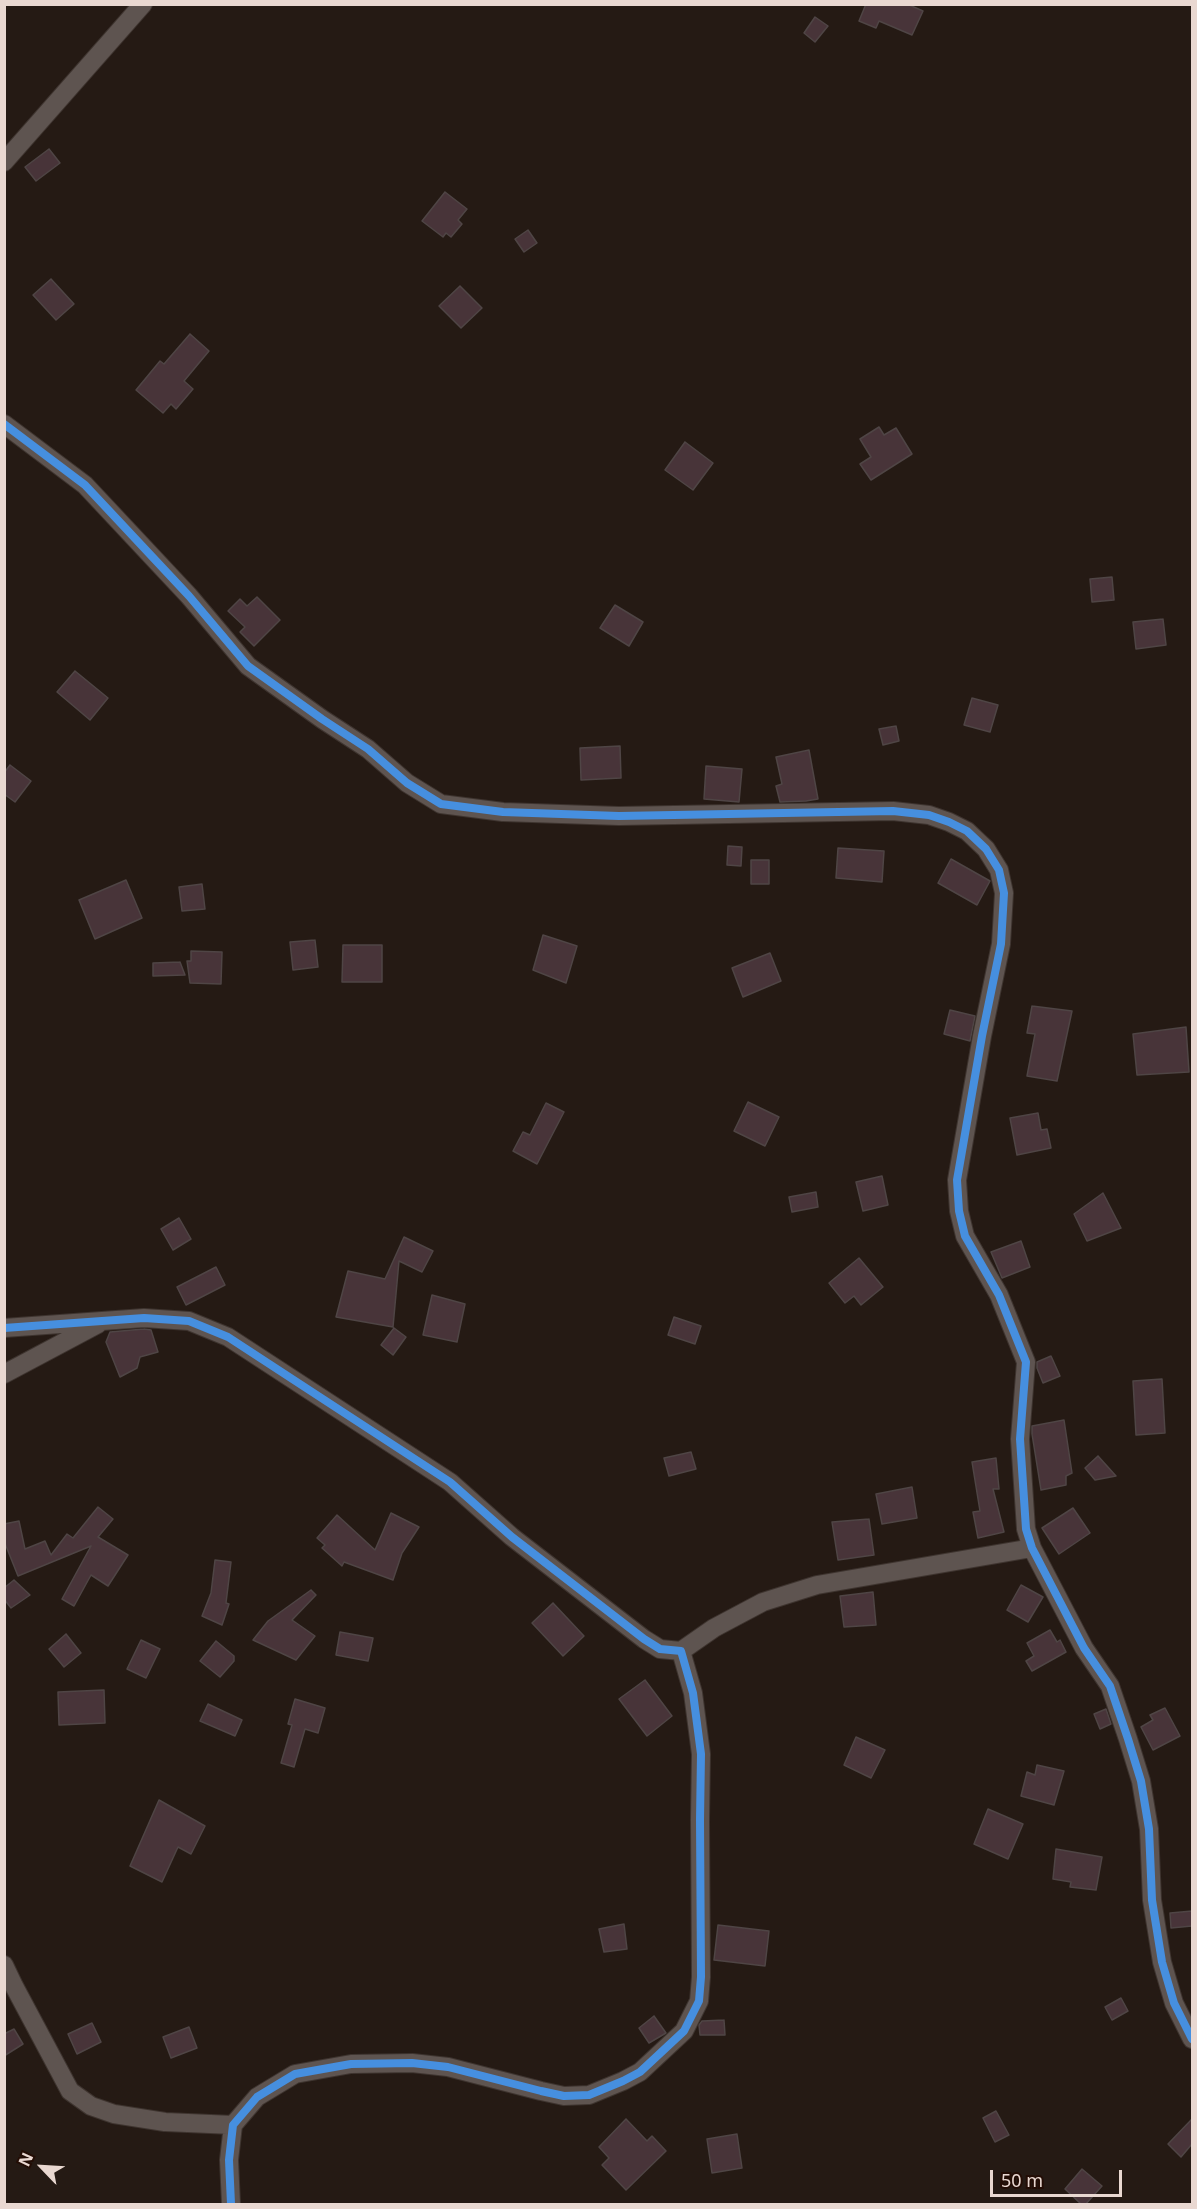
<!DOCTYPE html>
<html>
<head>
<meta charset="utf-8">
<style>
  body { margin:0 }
  #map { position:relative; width:1197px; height:2209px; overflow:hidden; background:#251a14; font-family:"Noto Sans",sans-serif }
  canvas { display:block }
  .frame { position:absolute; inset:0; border:6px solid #e9d8d1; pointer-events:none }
  .north { position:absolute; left:12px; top:2137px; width:60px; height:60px; -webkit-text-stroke:4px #230d05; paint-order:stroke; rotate:295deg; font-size:16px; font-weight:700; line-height:24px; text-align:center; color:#e9d8d1 }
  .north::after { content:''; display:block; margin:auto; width:21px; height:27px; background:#e9d8d1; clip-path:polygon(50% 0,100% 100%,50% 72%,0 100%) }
  .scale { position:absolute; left:990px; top:2170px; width:132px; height:27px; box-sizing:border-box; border:3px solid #e9d8d1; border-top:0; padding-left:8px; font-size:18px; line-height:21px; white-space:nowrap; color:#e9d8d1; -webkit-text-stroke:4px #230d05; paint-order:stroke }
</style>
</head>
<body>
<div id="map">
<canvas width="1197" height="2209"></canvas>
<div class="frame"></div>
<div class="north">N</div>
<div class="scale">50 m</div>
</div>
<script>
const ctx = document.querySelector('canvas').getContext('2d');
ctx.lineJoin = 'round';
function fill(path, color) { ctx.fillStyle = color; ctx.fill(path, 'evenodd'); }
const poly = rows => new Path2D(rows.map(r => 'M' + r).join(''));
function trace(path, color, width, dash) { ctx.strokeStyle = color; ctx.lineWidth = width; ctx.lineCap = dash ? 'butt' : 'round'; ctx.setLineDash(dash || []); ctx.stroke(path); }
const building = poly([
  [866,4,907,4,923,11,912,35,879,21,876,28,859,21,866,4],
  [815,17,828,26,815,42,804,33,815,17],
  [49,149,60,163,36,181,25,167,49,149],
  [445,192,467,209,458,220,462,224,451,237,446,233,443,237,422,221,445,192],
  [528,230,537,243,524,252,515,239,528,230],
  [51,279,74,304,56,320,33,295,51,279],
  [460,286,482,308,461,328,439,306,460,286],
  [190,334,209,351,184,381,193,389,176,409,171,404,163,413,136,390,160,361,164,364,190,334],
  [879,427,884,435,896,428,912,454,871,480,860,464,871,457,860,439,879,427],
  [685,442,713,463,693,490,665,470,685,442],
  [1112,577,1114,600,1092,602,1090,579,1112,577],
  [257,597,280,620,254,646,240,632,245,627,228,611,240,599,247,606,257,597],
  [615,605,643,622,629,646,600,628,615,605],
  [1163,619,1166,645,1136,649,1133,622,1163,619],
  [75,671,108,698,90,720,57,692,75,671],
  [972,698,998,705,990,732,964,725,972,698],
  [896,726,899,741,883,745,879,729,896,726],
  [620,746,621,778,581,780,580,748,620,746],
  [809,750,818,799,806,801,780,802,776,786,782,784,776,757,809,750],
  [10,765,31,781,15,802,4,794,4,773,10,765],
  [706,766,742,769,739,802,704,799,706,766],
  [728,846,742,847,741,866,727,865,728,846],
  [838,848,884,851,882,882,836,878,838,848],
  [951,859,990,881,977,905,938,883,951,859],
  [751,860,769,860,769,884,751,884,751,860],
  [126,880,142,918,95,939,79,900,126,880],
  [202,884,205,909,182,911,179,887,202,884],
  [543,935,577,946,566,983,533,970,543,935],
  [315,940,318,967,293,970,290,942,315,940],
  [343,945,382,945,382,982,342,982,343,945],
  [191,951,222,952,221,984,190,983,187,961,191,961,191,951],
  [770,953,781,981,743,997,732,968,770,953],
  [180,962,185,975,153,976,153,963,180,962],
  [1032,1006,1072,1011,1057,1081,1027,1076,1035,1034,1027,1033,1032,1006],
  [950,1010,975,1016,970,1041,944,1034,950,1010],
  [1186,1027,1189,1072,1137,1075,1133,1034,1186,1027],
  [748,1102,779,1117,765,1146,734,1131,748,1102],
  [546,1103,564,1112,537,1164,513,1151,523,1132,530,1135,546,1103],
  [1038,1113,1041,1130,1047,1129,1051,1148,1017,1155,1010,1118,1038,1113],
  [882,1176,888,1205,863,1211,856,1182,882,1176],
  [816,1192,818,1207,792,1212,789,1197,816,1192],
  [1103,1193,1121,1228,1087,1241,1074,1214,1103,1193],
  [179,1218,191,1239,173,1250,161,1229,179,1218],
  [404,1237,433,1251,422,1272,399,1261,393,1327,336,1317,348,1271,385,1279,404,1237],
  [1021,1241,1030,1267,1002,1278,991,1252,1021,1241],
  [859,1258,883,1287,861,1305,854,1296,845,1303,829,1283,859,1258],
  [216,1267,225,1285,186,1305,177,1287,216,1267],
  [432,1295,465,1304,457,1342,423,1335,432,1295],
  [674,1317,701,1326,695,1344,668,1335,674,1317],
  [394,1328,406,1337,393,1355,381,1345,394,1328],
  [144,1329,151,1330,158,1352,140,1357,137,1368,120,1377,106,1342,110,1332,144,1329],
  [1051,1356,1060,1376,1043,1383,1037,1368,1037,1362,1051,1356],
  [1162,1379,1165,1433,1136,1435,1133,1381,1162,1379],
  [1064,1420,1072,1473,1066,1476,1066,1485,1041,1490,1032,1434,1032,1426,1064,1420],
  [691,1452,696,1469,669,1476,664,1458,691,1452],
  [1098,1456,1116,1476,1095,1480,1085,1468,1098,1456],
  [996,1458,999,1489,993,1489,1004,1532,978,1538,973,1512,980,1511,972,1462,996,1458],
  [912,1487,917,1518,882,1524,876,1494,912,1487],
  [98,1507,113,1519,98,1537,128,1555,108,1586,91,1575,74,1606,62,1599,91,1546,18,1576,4,1541,4,1524,19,1521,25,1549,45,1541,51,1555,67,1534,73,1538,98,1507],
  [1073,1508,1090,1533,1059,1554,1042,1528,1073,1508],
  [391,1513,419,1527,402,1553,393,1580,344,1562,342,1566,322,1548,325,1545,317,1538,337,1515,375,1550,391,1513],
  [869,1519,874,1555,838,1560,832,1522,869,1519],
  [215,1560,231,1562,226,1603,229,1604,222,1625,202,1616,211,1593,215,1560],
  [14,1580,30,1595,11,1608,4,1599,4,1588,14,1580],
  [1021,1585,1043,1597,1028,1622,1007,1610,1021,1585],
  [311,1590,316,1595,292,1620,315,1636,296,1660,253,1640,268,1621,311,1590],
  [873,1592,876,1625,844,1627,840,1596,873,1592],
  [553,1603,584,1636,563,1656,532,1623,553,1603],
  [1050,1630,1057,1642,1060,1640,1066,1652,1032,1671,1026,1661,1034,1656,1027,1643,1050,1630],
  [340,1632,373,1638,368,1661,336,1655,340,1632],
  [66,1634,81,1653,64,1667,49,1649,66,1634],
  [141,1640,160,1649,146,1678,127,1669,141,1640],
  [216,1641,234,1656,234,1661,220,1677,200,1661,216,1641],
  [645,1680,672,1716,647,1736,619,1699,645,1680],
  [104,1690,105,1723,59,1725,58,1692,104,1690],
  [295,1699,325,1708,318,1733,305,1729,294,1767,281,1763,292,1725,288,1724,295,1699],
  [208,1704,242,1720,235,1736,200,1721,208,1704],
  [1165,1708,1180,1736,1153,1750,1141,1727,1153,1720,1150,1715,1165,1708],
  [1106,1709,1111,1724,1100,1729,1094,1714,1106,1709],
  [856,1737,885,1750,871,1778,844,1765,856,1737],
  [1037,1765,1064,1771,1054,1805,1021,1796,1027,1772,1035,1775,1037,1765],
  [159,1800,205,1826,191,1854,178,1847,162,1882,130,1866,159,1800],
  [988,1809,1023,1824,1008,1859,974,1844,988,1809],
  [1056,1849,1102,1857,1096,1890,1070,1887,1071,1882,1053,1879,1056,1849],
  [1192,1911,1192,1926,1171,1928,1170,1913,1192,1911],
  [624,1924,627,1949,604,1952,599,1929,624,1924],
  [718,1925,769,1931,765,1966,714,1960,718,1925],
  [1121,1998,1128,2011,1112,2020,1105,2007,1121,1998],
  [654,2016,666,2033,649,2043,639,2028,654,2016],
  [724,2020,725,2035,700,2035,699,2025,702,2021,724,2020],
  [92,2023,101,2042,77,2054,68,2034,92,2023],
  [189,2027,197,2048,171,2058,163,2037,189,2027],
  [14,2029,23,2044,4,2056,4,2034,14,2029],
  [996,2111,1009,2135,995,2142,983,2118,996,2111],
  [626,2119,647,2141,652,2136,666,2151,626,2190,602,2165,609,2158,599,2147,626,2119],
  [1192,2119,1192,2144,1181,2157,1168,2144,1192,2119],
  [737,2134,742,2168,712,2173,707,2139,737,2134],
  [1082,2169,1102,2186,1085,2205,1082,2205,1065,2189,1082,2169]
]);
const street = poly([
  [4,162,143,4],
  [4,424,85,485,189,596,248,666,322,719,368,749,407,783,441,804,503,812,619,816,893,811,929,815,949,822,967,831,986,849,999,870,1004,893,1001,944,982,1036,957,1180,959,1211,965,1236,999,1295,1026,1362,1020,1439,1026,1529,1032,1548,1084,1648,1110,1686,1128,1739,1141,1781,1149,1829,1152,1900,1162,1962,1174,2003,1192,2039],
  [4,1328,144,1318,189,1321,228,1337,450,1482,512,1537,644,1639,660,1649,681,1651,693,1693,701,1754,700,1820,701,1977,699,2001,684,2031,640,2072,623,2081,589,2095,564,2096,541,2091,448,2067,412,2063,351,2064,295,2074,257,2097,233,2125,229,2160,231,2204],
  [4,1374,98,1324],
  [681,1651,714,1628,763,1602,817,1585,1032,1548],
  [4,1965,14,1986,70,2091,91,2106,114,2114,165,2122,233,2125]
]);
const cycleway = poly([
  [4,424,85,485,189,596,248,666,322,719,368,749,407,783,441,804,503,812,619,816,893,811,929,815,949,822,967,831,986,849,999,870,1004,893,1001,944,982,1036,957,1180,959,1211,965,1236,999,1295,1026,1362,1020,1439,1026,1529,1032,1548,1084,1648,1110,1686,1128,1739,1141,1781,1149,1829,1152,1900,1162,1962,1174,2003,1192,2039],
  [4,1328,144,1318,189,1321,228,1337,450,1482,512,1537,644,1639,660,1649,681,1651,693,1693,701,1754,700,1820,701,1977,699,2001,684,2031,640,2072,623,2081,589,2095,564,2096,541,2091,448,2067,412,2063,351,2064,295,2074,257,2097,233,2125,229,2160,231,2204]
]);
fill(building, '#483439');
trace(building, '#4f4545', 1.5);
trace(street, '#3e342f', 20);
trace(street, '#5e5450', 18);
trace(cycleway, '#468fdf', 8);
</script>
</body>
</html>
